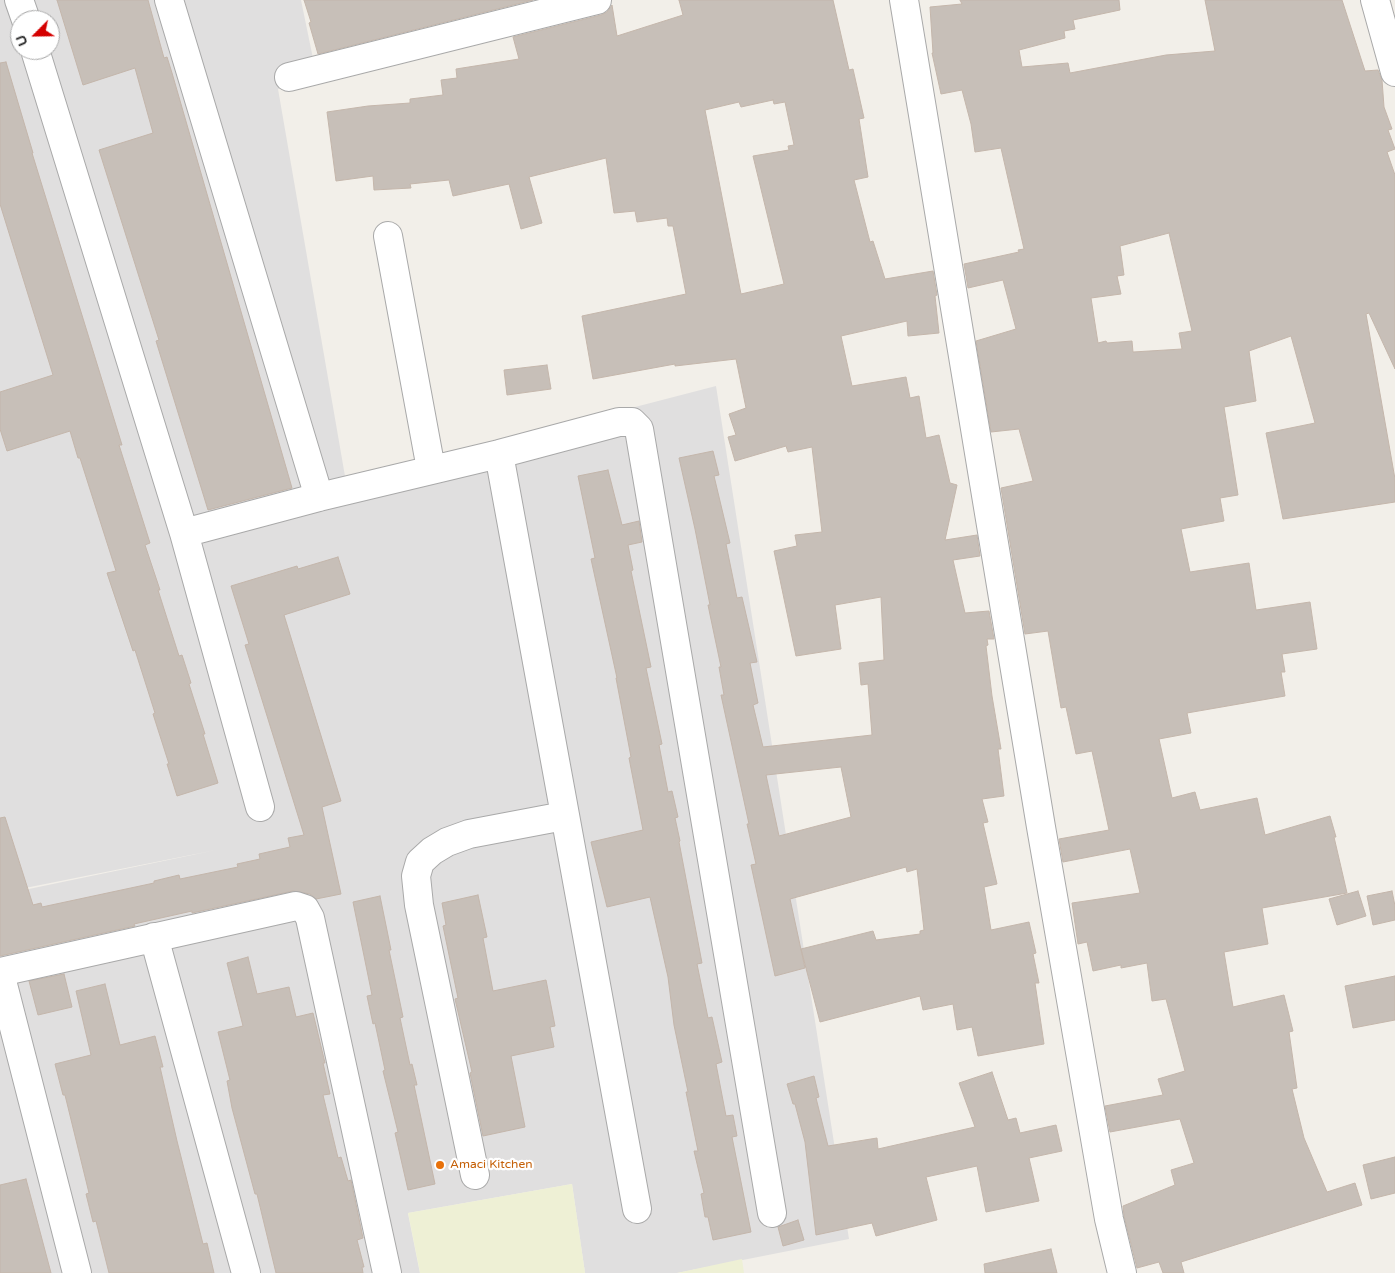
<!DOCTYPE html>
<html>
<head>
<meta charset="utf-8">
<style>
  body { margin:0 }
  #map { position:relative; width:1395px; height:1273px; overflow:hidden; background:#f2efe9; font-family:"Varela Round",sans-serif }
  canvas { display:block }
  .north { position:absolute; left:10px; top:10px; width:50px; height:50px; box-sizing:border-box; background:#fff; border:1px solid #a7a7a7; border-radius:50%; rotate:247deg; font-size:14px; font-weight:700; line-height:20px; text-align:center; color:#222 }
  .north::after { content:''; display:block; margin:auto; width:18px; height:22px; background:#d40000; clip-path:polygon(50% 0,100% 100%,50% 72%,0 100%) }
</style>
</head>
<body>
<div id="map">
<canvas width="1395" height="1273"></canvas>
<div class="north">U</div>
</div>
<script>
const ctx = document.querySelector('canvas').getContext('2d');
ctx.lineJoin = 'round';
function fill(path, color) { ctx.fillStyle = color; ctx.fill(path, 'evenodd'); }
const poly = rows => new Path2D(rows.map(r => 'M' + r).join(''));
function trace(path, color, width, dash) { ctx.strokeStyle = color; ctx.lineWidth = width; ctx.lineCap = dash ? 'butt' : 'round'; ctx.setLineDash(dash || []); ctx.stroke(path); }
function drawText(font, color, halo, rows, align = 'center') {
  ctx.font = font + ' "Varela Round",sans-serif'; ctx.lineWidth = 4.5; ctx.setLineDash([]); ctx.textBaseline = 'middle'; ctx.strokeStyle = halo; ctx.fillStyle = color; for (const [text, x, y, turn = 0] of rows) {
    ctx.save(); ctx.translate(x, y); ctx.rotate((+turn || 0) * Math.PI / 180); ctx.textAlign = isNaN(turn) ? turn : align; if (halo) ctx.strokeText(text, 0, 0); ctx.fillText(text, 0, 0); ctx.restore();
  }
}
const residential = poly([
  [0,0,301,0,317,78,278,89,346,482,716,386,849,1239,677,1273,585,1273,572,1184,408,1213,420,1273,0,1273,0,895,216,850,0,893],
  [20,20,50,20,50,50,20,50]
]);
const farmland = poly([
  [572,1184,585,1273,420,1273,408,1213],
  [742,1259,744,1273,677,1273]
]);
const building = poly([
  [57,0,148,0,164,58,167,57,172,73,292,488,208,510,156,341,159,340,99,150,153,133,135,68,83,85,57,0],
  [304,0,533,0,318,54,309,23,311,22,304,0],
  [679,0,833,0,849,70,853,69,864,118,859,119,868,177,854,180,870,242,873,241,885,279,933,271,937,295,935,296,939,333,908,336,907,321,841,336,852,386,906,377,910,398,919,396,926,438,939,435,950,483,957,485,945,540,977,535,980,556,953,560,965,613,989,611,994,639,987,639,988,645,986,646,992,696,1001,749,998,749,1004,796,982,799,988,822,983,823,997,884,984,887,991,930,1029,922,1036,953,1033,954,1039,983,1035,983,1044,1044,978,1056,972,1027,957,1030,953,1004,923,1010,920,996,820,1022,801,949,873,931,876,940,920,934,920,931,924,930,917,869,907,872,906,867,790,899,805,968,775,976,751,865,756,864,747,824,749,824,721,695,724,695,719,667,721,667,708,605,710,605,695,529,679,458,713,451,719,475,714,476,730,543,726,544,737,598,742,597,757,662,750,663,758,703,753,705,763,747,872,735,868,684,861,685,859,663,884,660,881,597,835,605,841,649,796,656,774,551,797,546,795,535,822,532,812,447,788,452,786,446,735,461,728,437,736,435,729,414,746,408,736,359,675,366,675,364,593,379,582,316,686,294,673,226,668,226,667,218,637,222,635,211,614,213,606,158,529,177,542,223,521,229,509,184,453,196,449,180,410,184,411,188,374,190,373,176,336,181,327,112,368,106,410,103,410,99,443,95,441,80,457,78,456,69,519,59,513,37,601,15,607,12,612,5,617,36,683,15,679,0],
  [773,100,774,104,785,102,794,145,788,146,789,150,753,156,784,284,741,294,705,110,739,102,741,107,773,100],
  [841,767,851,817,779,836,766,775,841,767],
  [960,0,1119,0,1120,10,1073,20,1075,29,1064,31,1065,38,1019,50,1022,67,1068,63,1070,73,1166,55,1215,51,1205,0,1342,0,1365,71,1378,70,1382,80,1384,107,1392,129,1388,130,1395,149,1387,152,1395,175,1395,369,1369,313,1366,314,1395,479,1395,502,1283,519,1266,433,1315,423,1291,336,1249,351,1256,401,1224,407,1238,495,1220,498,1224,521,1181,529,1190,572,1249,563,1256,610,1310,602,1317,649,1282,654,1285,672,1281,672,1285,696,1187,713,1191,733,1159,739,1172,798,1195,792,1200,810,1257,798,1265,835,1330,816,1336,837,1334,837,1347,893,1262,908,1268,944,1224,952,1233,1007,1284,995,1293,1031,1289,1032,1297,1088,1292,1089,1304,1138,1327,1192,1355,1183,1362,1205,1181,1262,1184,1273,1163,1273,1159,1262,1137,1268,1124,1216,1123,1206,1175,1185,1171,1170,1194,1163,1180,1119,1110,1132,1105,1106,1163,1095,1158,1079,1185,1071,1166,999,1152,1001,1147,963,1121,968,1121,965,1093,971,1087,942,1078,944,1072,903,1140,893,1130,849,1063,862,1059,839,1109,830,1092,751,1076,754,1066,707,1061,708,1048,631,1025,634,1001,488,1033,481,1019,429,991,432,976,341,1016,329,1003,280,968,288,964,264,1019,252,1018,250,1024,249,1001,148,975,152,971,124,962,90,941,94,932,53,933,53,930,7,962,4,960,0],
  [1169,233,1192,331,1179,333,1182,349,1133,352,1132,341,1107,343,1106,341,1098,343,1091,298,1121,294,1117,276,1124,275,1120,246,1169,233],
  [6,62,33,153,32,153,122,445,119,445,150,543,145,545,160,590,158,590,179,656,182,655,191,683,189,684,205,734,203,734,218,783,177,796,167,764,169,764,153,714,155,713,135,650,133,651,107,573,116,571,80,458,78,458,70,431,7,451,0,429,0,392,53,375,0,204,0,63,6,62],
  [547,365,551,389,507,395,504,370,547,365],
  [608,470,622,525,639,521,642,542,628,545,633,570,631,571,651,667,646,668,662,744,659,745,668,792,672,791,678,817,675,818,680,841,679,842,702,963,697,964,708,1018,712,1017,722,1062,716,1064,726,1116,733,1115,737,1136,732,1137,751,1232,713,1240,708,1217,705,1217,701,1194,704,1193,694,1151,698,1151,686,1092,688,1092,674,1025,668,977,650,897,607,907,591,842,643,830,629,758,631,757,616,678,617,678,591,559,595,558,578,476,608,470],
  [338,557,350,594,284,615,341,801,322,807,341,894,316,899,310,894,293,891,192,913,192,911,134,924,135,926,0,956,0,818,5,817,33,905,41,903,42,907,154,883,154,881,179,875,180,879,238,867,237,864,260,859,259,854,290,847,288,838,304,835,245,645,249,644,231,586,297,566,298,569,338,557],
  [1358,891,1366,916,1337,925,1329,899,1358,891],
  [1392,891,1395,906,1395,920,1373,925,1367,896,1392,891],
  [478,895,487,937,483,938,493,991,546,980,555,1026,550,1027,554,1047,511,1056,525,1127,483,1136,470,1073,472,1072,455,999,458,998,443,926,446,925,442,903,478,895],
  [380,896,391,950,389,950,403,1017,400,1018,410,1065,412,1064,417,1085,414,1085,435,1184,408,1190,395,1133,398,1132,383,1071,385,1070,375,1023,373,1024,367,996,372,995,353,902,380,896],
  [248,957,257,994,289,987,296,1017,313,1013,325,1063,323,1063,330,1094,323,1095,338,1158,341,1157,348,1181,351,1180,363,1238,357,1240,364,1267,362,1267,363,1273,276,1273,257,1194,255,1194,232,1108,227,1081,230,1080,218,1032,243,1026,227,963,248,957],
  [64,974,72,1007,38,1015,29,981,64,974],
  [1395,976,1395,1020,1353,1028,1345,986,1395,976],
  [105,984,120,1045,155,1036,163,1067,160,1067,177,1141,203,1244,207,1243,214,1273,109,1273,96,1221,93,1222,86,1194,89,1193,65,1095,63,1095,55,1064,91,1055,76,991,105,984],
  [992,1072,1008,1120,1016,1118,1020,1133,1056,1125,1062,1151,1029,1158,1039,1201,986,1212,977,1166,926,1177,937,1220,876,1236,872,1223,816,1235,805,1142,795,1104,793,1104,787,1084,814,1076,819,1097,816,1098,828,1146,877,1138,878,1149,975,1127,959,1083,992,1072],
  [1395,1157,1395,1193,1371,1199,1363,1165,1395,1157],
  [26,1179,51,1273,0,1273,0,1185,26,1179],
  [798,1220,804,1240,783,1246,778,1227,798,1220],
  [1051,1249,1057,1273,985,1273,984,1264,1051,1249]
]);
const minor = poly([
  [19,0,26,20],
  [169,0,319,497],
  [904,0,1041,827,1109,1219,1122,1273],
  [1375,0,1395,72],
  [35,50,184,533,260,807],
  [289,77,597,0],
  [388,236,431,469],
  [499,454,637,1209],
  [184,533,319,497,499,454,619,422,632,422,639,429,772,1213],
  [154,937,246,1273],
  [0,972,296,906,305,909,310,918,387,1273],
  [0,973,77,1273],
  [475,1175,419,905,416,876,420,862,432,851,447,842,469,834,564,816]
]);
const markers = [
  [440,1165,5,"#e8710a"]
];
const foodNames = [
  ["Amaci Kitchen",450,1165]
];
fill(residential, '#e0dfdf');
fill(farmland, '#eef0d5');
fill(building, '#c7bfb8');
trace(building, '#c4b6ab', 1);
trace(minor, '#a9a9a9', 30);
trace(minor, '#fff', 28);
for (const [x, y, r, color] of markers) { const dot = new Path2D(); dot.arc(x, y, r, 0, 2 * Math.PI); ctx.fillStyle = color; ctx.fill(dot); trace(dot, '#fff', 2); }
drawText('12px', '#c56008', '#fff', foodNames, 'left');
</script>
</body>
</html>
